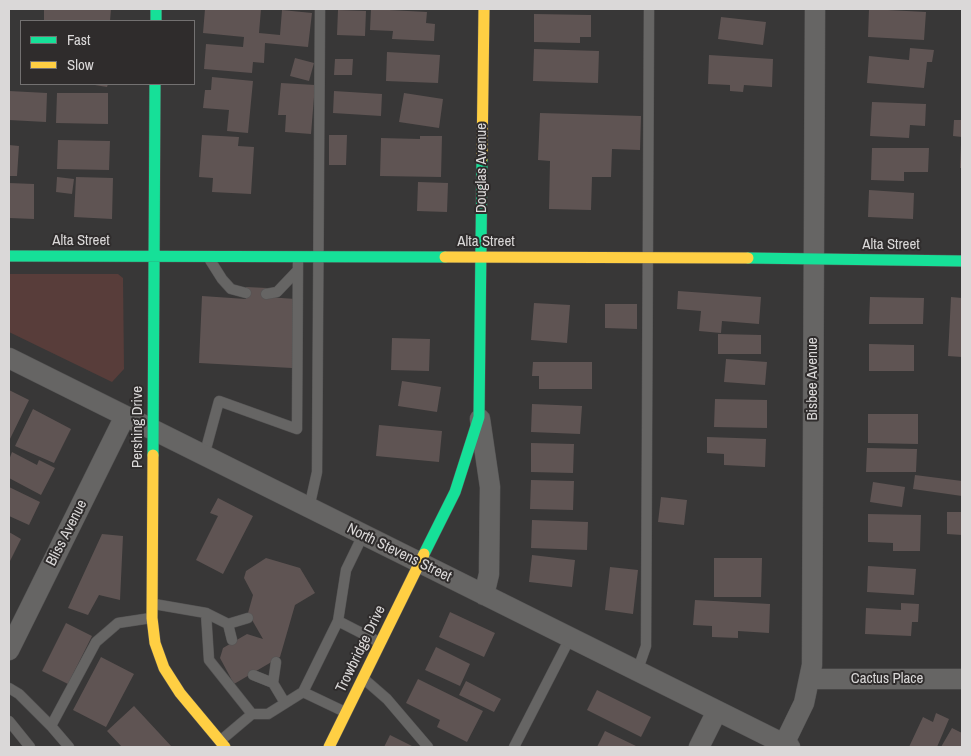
<!DOCTYPE html>
<html>
<head>
<meta charset="utf-8">
<style>
  body { margin:0 }
  #map { position:relative; width:971px; height:756px; overflow:hidden; background:#383737; font-family:"Archivo Narrow",sans-serif }
  canvas { display:block }
  .frame { position:absolute; inset:0; border:10px solid #dad8d8; pointer-events:none }
  .legend { position:absolute; left:20px; top:20px; width:175px; height:65px; box-sizing:border-box; background:#2f2c2c; border:1px solid #737171; margin:0; padding:6px 9px; list-style:none; font-size:15px; color:#dad8d8 }
  .legend li { display:flex; align-items:center; gap:10px; height:25px }
  .legend b { width:25px; border:1px solid #737171 }
</style>
</head>
<body>
<div id="map">
<canvas width="971" height="756"></canvas>
<div class="frame"></div>
<ul class="legend">
<li><b style="height:6px;background:#16e098"></b>Fast</li>
<li><b style="height:6px;background:#ffcf43"></b>Slow</li>
</ul>
</div>
<script>
const ctx = document.querySelector('canvas').getContext('2d');
ctx.lineJoin = 'round';
function fill(path, color) { ctx.fillStyle = color; ctx.fill(path, 'evenodd'); }
const poly = rows => new Path2D(rows.map(r => 'M' + r).join(''));
function trace(path, color, width, dash) { ctx.strokeStyle = color; ctx.lineWidth = width; ctx.lineCap = dash ? 'butt' : 'round'; ctx.setLineDash(dash || []); ctx.stroke(path); }
function drawText(font, color, halo, rows, align = 'center') {
  ctx.font = font + ' "Archivo Narrow",sans-serif'; ctx.lineWidth = 4; ctx.setLineDash([]); ctx.textBaseline = 'middle'; ctx.strokeStyle = halo; ctx.fillStyle = color; for (const [text, x, y, turn = 0] of rows) {
    ctx.save(); ctx.translate(x, y); ctx.rotate((+turn || 0) * Math.PI / 180); ctx.textAlign = isNaN(turn) ? turn : align; if (halo) ctx.strokeText(text, 0, 0); ctx.fillText(text, 0, 0); ctx.restore();
  }
}
const green = poly([
  [9,274,118,274,123,278,124,369,112,382,9,332]
]);
const building = poly([
  [44,9,111,9,110,21,44,21],
  [205,9,261,9,259,33,280,35,282,10,312,13,308,47,265,43,264,63,253,62,252,73,204,69,206,44,243,47,244,37,203,33],
  [371,9,427,12,426,23,435,24,434,41,392,39,393,31,370,30],
  [869,9,926,12,924,40,868,37],
  [338,10,366,11,365,36,337,35],
  [534,14,591,15,591,37,580,37,580,43,534,42],
  [721,17,766,22,763,45,718,39],
  [910,48,934,50,932,62,927,62,924,88,867,83,869,56,909,60],
  [534,49,599,51,598,83,533,81],
  [387,52,440,55,438,83,386,81],
  [709,55,773,59,772,87,744,85,743,92,730,91,730,85,708,84],
  [295,58,314,63,309,81,290,76],
  [335,59,353,59,352,75,334,75],
  [212,77,253,81,248,133,227,131,229,110,203,108,205,90,211,90],
  [281,83,315,85,311,134,285,132,286,115,278,115],
  [89,84,108,84,107,87],
  [9,91,47,93,46,122,9,120],
  [334,91,382,94,381,116,333,113],
  [57,93,108,93,108,124,56,123],
  [404,93,443,99,439,128,399,122],
  [872,102,926,104,925,126,910,125,909,138,870,136],
  [540,113,641,116,640,150,612,149,611,177,592,177,591,210,549,209,550,161,538,160],
  [954,120,962,120,962,137,953,136],
  [202,135,239,137,238,146,254,147,251,194,212,192,213,178,199,177],
  [329,135,347,135,346,165,329,165],
  [420,136,442,136,441,177,380,176,381,138,420,139],
  [58,140,110,141,109,170,57,169],
  [961,144,962,144,962,168,960,168],
  [9,145,19,146,17,176,9,176],
  [872,148,929,148,928,172,904,172,904,181,871,180],
  [57,177,74,179,72,194,56,192],
  [76,177,113,178,112,219,74,217],
  [418,182,448,183,447,212,417,211],
  [9,183,34,184,34,219,9,218],
  [869,190,914,193,913,219,868,217],
  [246,287,267,288,266,297,296,299,292,368,199,363,202,296,246,299],
  [678,291,761,297,759,324,722,321,721,333,699,331,701,311,677,309],
  [870,297,924,298,923,324,869,324],
  [951,297,962,298,962,357,948,356],
  [534,303,570,305,567,343,531,340],
  [605,304,637,304,637,329,605,328],
  [718,334,761,335,761,354,718,354],
  [392,338,430,339,429,371,391,370],
  [869,344,914,345,914,371,869,371],
  [726,359,767,362,765,385,724,382],
  [533,362,592,362,592,389,539,389,539,376,532,376],
  [402,381,441,387,437,412,398,406],
  [9,390,29,400,9,441],
  [715,399,767,400,767,428,714,427],
  [532,404,582,406,580,434,531,432],
  [33,409,71,429,54,463,15,446],
  [868,414,918,414,918,444,868,443],
  [379,425,442,431,439,462,376,456],
  [707,437,766,439,765,467,724,465,724,454,707,453],
  [531,443,574,444,573,473,531,472],
  [867,448,917,449,916,472,866,472],
  [12,452,37,465,39,460,55,468,41,495,9,478,9,460],
  [915,475,962,481,962,496,913,489],
  [531,480,574,481,573,510,530,509],
  [873,482,905,487,902,507,870,502],
  [9,487,40,502,29,525,9,516],
  [661,497,687,500,684,525,658,522],
  [218,498,253,516,223,574,196,560,218,516,210,513],
  [947,512,962,512,962,535,947,534],
  [868,514,921,515,920,551,893,551,893,543,868,542],
  [532,520,588,522,587,550,531,548],
  [9,532,21,539,9,563],
  [102,534,123,536,120,600,99,595,88,615,68,608],
  [532,555,575,560,572,587,529,582],
  [266,558,300,568,315,593,295,605,280,657,234,684,220,658,223,648,247,634,263,639,248,613,253,595,244,578,246,571],
  [714,558,762,558,761,597,714,597],
  [868,566,916,569,914,595,867,592],
  [610,567,638,570,633,614,605,610],
  [695,600,770,604,769,633,738,631,738,638,712,637,712,626,693,625],
  [901,603,919,604,918,622,912,622,911,636,865,634,866,608,901,610],
  [450,612,495,633,484,657,439,637],
  [66,623,92,636,68,684,42,671],
  [436,647,470,664,460,686,425,670],
  [101,657,134,674,106,727,73,710],
  [418,679,483,711,467,742,437,727,440,720,406,703],
  [466,681,501,699,494,712,459,695],
  [597,690,651,717,641,737,587,710],
  [134,706,172,747,122,747,107,731],
  [936,713,949,719,937,747,909,747,923,717,933,722],
  [952,728,962,733,962,747,941,747],
  [605,731,636,746,635,747,597,747],
  [390,735,414,747,384,747]
]);
const lane = poly([
  [210,260,222,279,231,289,246,293],
  [266,294,277,292,297,271],
  [204,456,219,401,297,429,298,257],
  [309,508,317,472,320,9],
  [154,604,206,613,209,660,252,714],
  [206,613,228,624,232,640],
  [338,621,379,642],
  [228,624,248,618],
  [637,672,646,646,649,9],
  [253,675,273,683,285,703],
  [364,679,387,699,428,747],
  [273,683,276,662],
  [9,688,19,694,51,726],
  [303,692,345,712],
  [9,721,30,747],
  [220,741,252,714,268,714,303,692,338,621,346,570,363,535],
  [69,747,51,726,96,642,118,623,151,618],
  [514,747,570,638]
]);
const street = poly([
  [9,358,790,747],
  [480,419,490,487,489,574,484,595],
  [9,650,125,416],
  [811,679,962,679],
  [784,744,804,703,812,665,815,9],
  [699,747,717,711]
]);
const fast = poly([
  [156,9,156,21],
  [9,256,445,257],
  [748,258,962,261],
  [153,455,155,84],
  [424,554,455,492,479,417,482,159]
]);
const slow = poly([
  [482,159,484,9],
  [445,257,748,258],
  [153,455,152,618,155,643,164,668,180,693,225,747],
  [329,747,424,554]
]);
const streetNames = [
  ["Douglas Avenue",482,168,-90],
  ["Alta Street",81,241],
  ["Alta Street",486,242],
  ["Alta Street",891,245],
  ["Bisbee Avenue",813,379,-90],
  ["Pershing Drive",138,427,-90],
  ["Bliss Avenue",67,533,-63],
  ["North Stevens Street",399,553,26],
  ["Trowbridge Drive",361,649,-64],
  ["Cactus Place",887,679]
];
fill(green, '#583d3a');
fill(building, '#5f5453');
trace(lane, '#555454', 11);
trace(street, '#555454', 21);
trace(fast, '#555454', 12);
trace(slow, '#555454', 12);
trace(lane, '#666564', 10);
trace(street, '#666564', 20);
trace(fast, '#16e098', 11);
trace(slow, '#ffcf43', 11);
drawText('15px', '#dad8d8', '#2f2c2c', streetNames);
</script>
</body>
</html>
